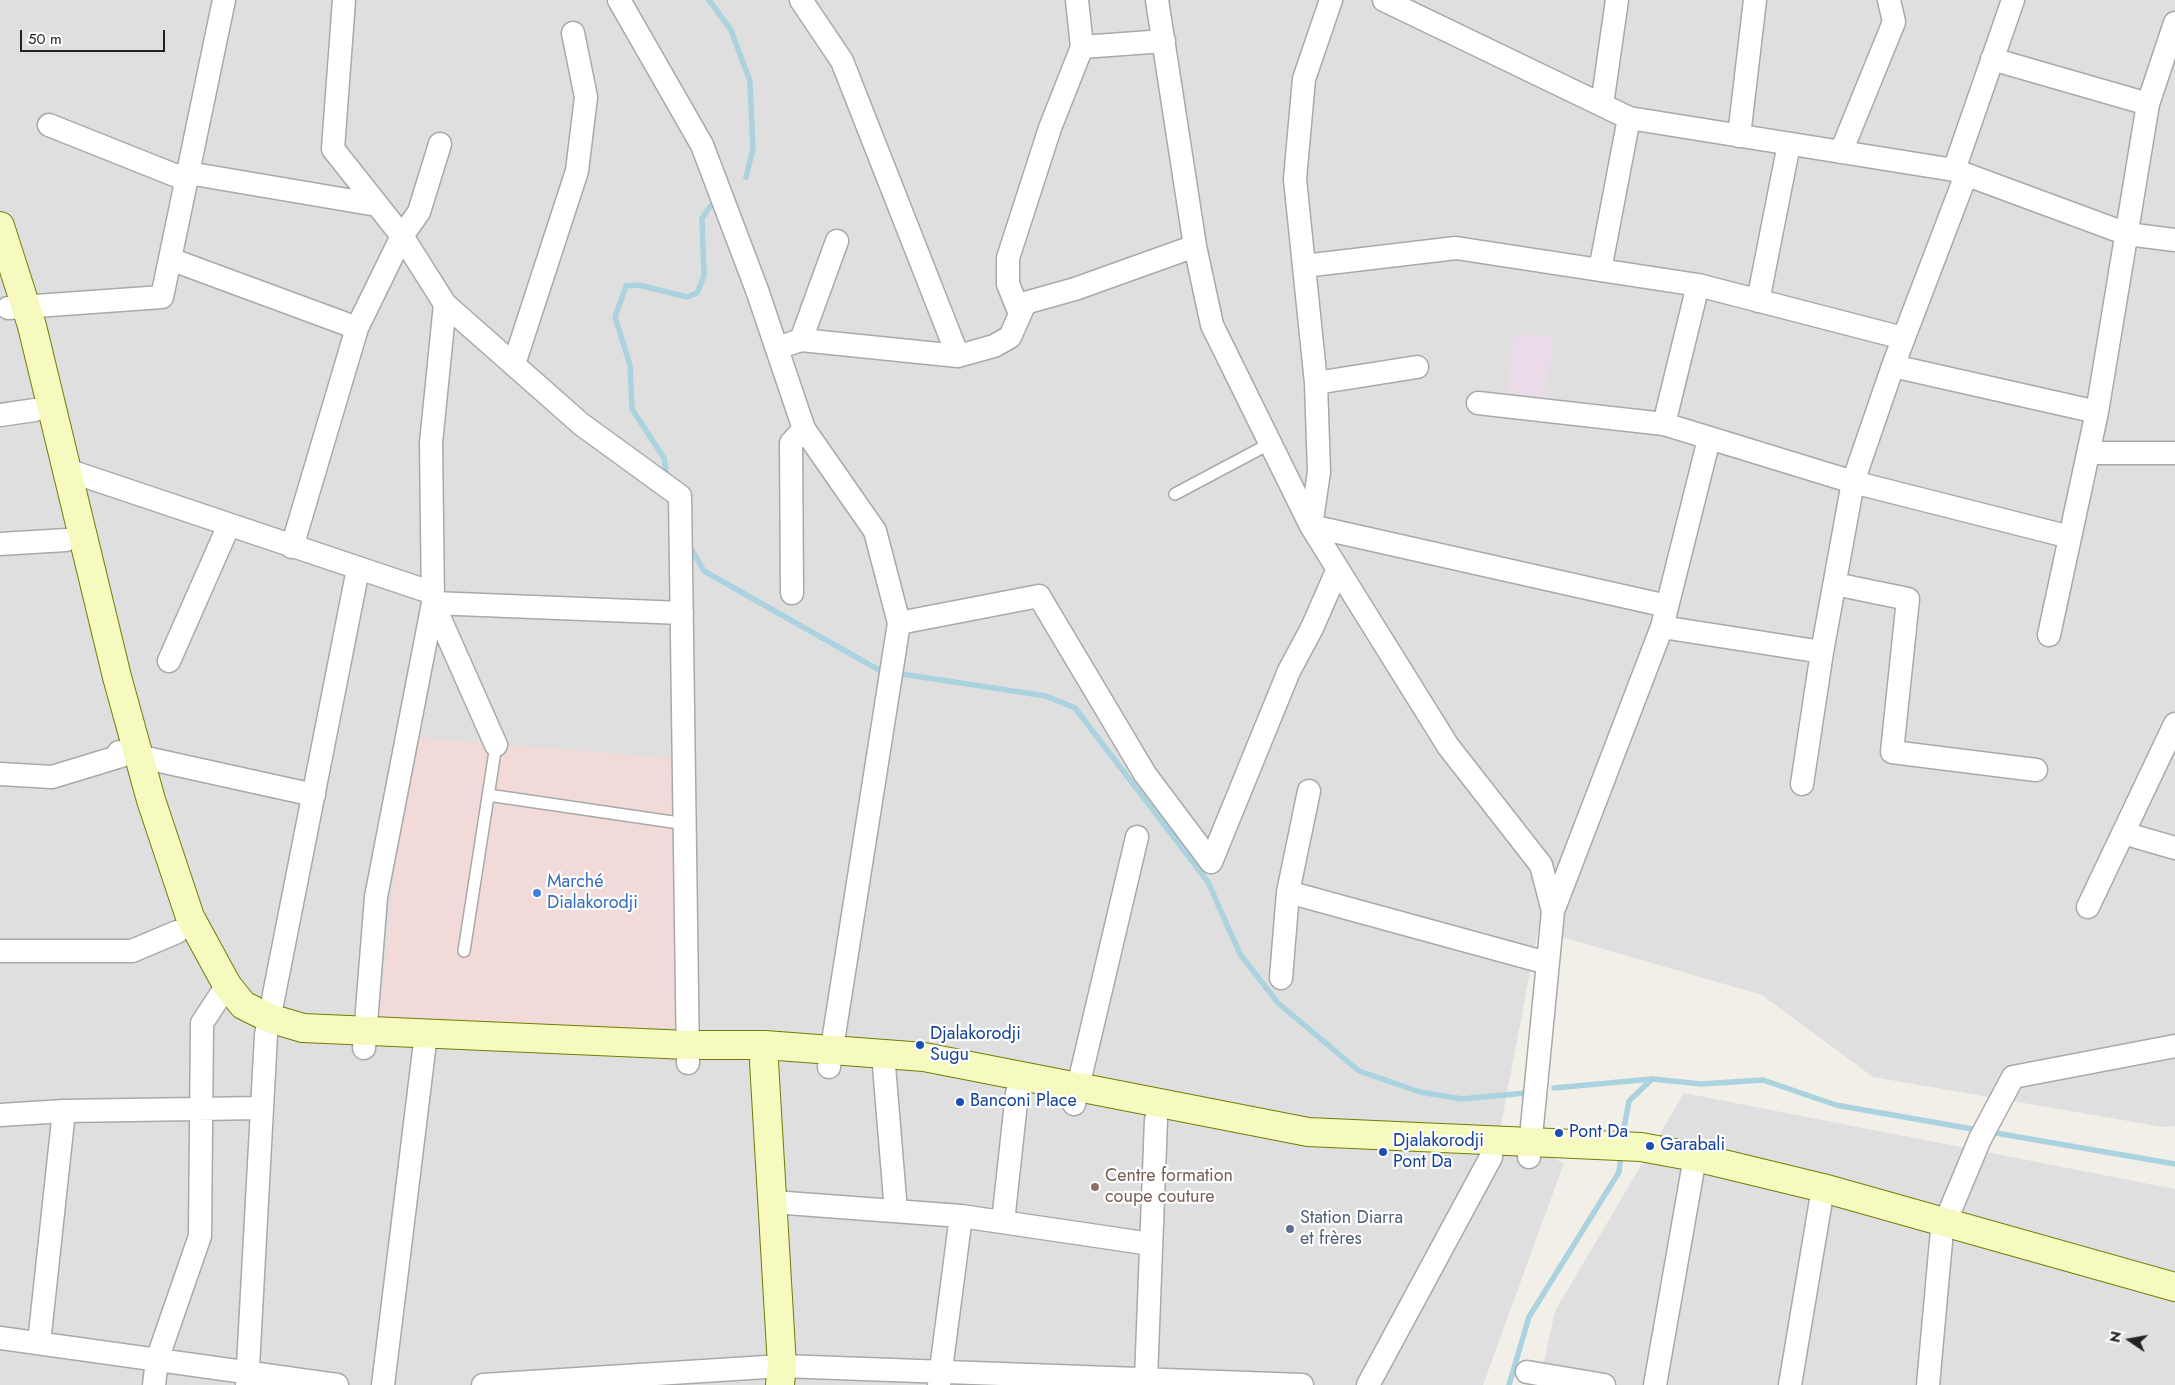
<!DOCTYPE html>
<html>
<head>
<meta charset="utf-8">
<style>
  body { margin:0 }
  #map { position:relative; width:2175px; height:1385px; overflow:hidden; background:#f2efe9; font-family:Jost,sans-serif }
  canvas { display:block }
  .north { position:absolute; left:2105px; top:1315px; width:50px; height:50px; -webkit-text-stroke:4px #fff; paint-order:stroke; rotate:282deg; font-size:14px; font-weight:700; line-height:20px; text-align:center; color:#222 }
  .north::after { content:''; display:block; margin:auto; width:18px; height:22px; background:#222; clip-path:polygon(50% 0,100% 100%,50% 72%,0 100%) }
  .scale { position:absolute; left:20px; top:30px; width:145px; height:22px; box-sizing:border-box; border:2px solid #222; border-top:0; padding-left:6px; font-size:15px; line-height:18px; white-space:nowrap; color:#222; -webkit-text-stroke:4px #fff; paint-order:stroke }
</style>
</head>
<body>
<div id="map">
<canvas width="2175" height="1385"></canvas>
<div class="north">N</div>
<div class="scale">50 m</div>
</div>
<script>
const ctx = document.querySelector('canvas').getContext('2d');
ctx.lineJoin = 'round';
function fill(path, color) { ctx.fillStyle = color; ctx.fill(path, 'evenodd'); }
const poly = rows => new Path2D(rows.map(r => 'M' + r).join(''));
function trace(path, color, width, dash) { ctx.strokeStyle = color; ctx.lineWidth = width; ctx.lineCap = dash ? 'butt' : 'round'; ctx.setLineDash(dash || []); ctx.stroke(path); }
function drawText(font, color, halo, rows, align = 'center') {
  ctx.font = font + ' Jost,sans-serif'; ctx.lineWidth = 4.5; ctx.setLineDash([]); ctx.textBaseline = 'middle'; ctx.strokeStyle = halo; ctx.fillStyle = color; for (const [text, x, y, turn = 0] of rows) {
    ctx.save(); ctx.translate(x, y); ctx.rotate((+turn || 0) * Math.PI / 180); ctx.textAlign = isNaN(turn) ? turn : align; if (halo) ctx.strokeText(text, 0, 0); ctx.fillText(text, 0, 0); ctx.restore();
  }
}
const residential = poly([
  [0,0,2175,0,2175,1126,2163,1127,1873,1077,1762,995,1538,930,1499,1135,1564,1163,1483,1385,0,1385],
  [1684,1093,2175,1189,2175,1385,1539,1385,1555,1311]
]);
const commercial = poly([
  [409,737,679,759,682,1027,378,1030]
]);
const industrial = poly([
  [1515,333,1553,338,1545,397,1506,392]
]);
const stream = poly([
  [709,0,731,30,750,81,753,149,746,177],
  [667,478,664,458,632,409,630,365,615,317,626,286,639,285,687,297,697,293,704,276,702,218,712,204],
  [689,545,704,571,879,670,886,671],
  [895,673,1046,696,1075,708,1208,882,1240,954,1278,1003,1359,1071,1420,1092,1462,1099,1526,1093],
  [1554,1088,1652,1079,1701,1084,1763,1080,1836,1105,1978,1130],
  [1990,1132,2175,1164],
  [1622,1139,1629,1101,1652,1079],
  [1509,1385,1529,1317,1619,1172,1621,1153]
]);
const lane = poly([
  [1175,494,1269,444],
  [488,795,686,824],
  [464,951,496,745]
]);
const street = poly([
  [344,0,333,149,402,236,445,304,581,424,680,496,688,1063],
  [619,0,702,145,757,290,804,429,875,531,899,623,829,1067],
  [801,0,842,61,958,356],
  [1157,0,1195,246,1212,325,1311,526,1667,606],
  [1331,0,1304,79,1295,179,1316,383,1319,472,1311,526,1448,746,1541,865,1553,911,1529,1157],
  [1384,0,1629,118,1954,170,2127,234,2175,240],
  [1082,47,1164,41],
  [1992,59,2148,104],
  [1602,105,1617,0],
  [49,125,187,180],
  [1739,136,1755,0],
  [1841,152,1894,22,1889,0],
  [1954,170,2013,0],
  [188,173,377,205],
  [170,259,357,328],
  [1304,266,1456,248,1698,285,1903,338],
  [1600,270,1629,118],
  [1758,301,1789,144],
  [8,308,162,297,224,0],
  [1020,314,1008,284,1008,258,1050,128,1082,47,1077,0],
  [801,340,837,241],
  [777,348,801,340,958,356,994,346,1010,337,1025,303,1075,289,1195,246],
  [514,364,577,171,586,97,573,33],
  [1893,366,2097,412],
  [1316,383,1417,367],
  [1478,403,1664,424,1853,482,2070,537],
  [0,415,35,410],
  [1664,424,1698,285],
  [2088,453,2175,453],
  [67,470,433,593],
  [0,544,66,540],
  [292,547,357,328,402,236,419,212,440,144],
  [1835,584,1908,599,1892,752,2036,770],
  [792,593,791,443,804,429],
  [433,603,682,613],
  [433,603,496,745],
  [899,623,1039,596,1145,774,1211,862],
  [1662,627,1822,652],
  [2049,635,2097,412,2148,104,2175,23],
  [169,661,229,525],
  [119,752,314,795],
  [0,774,52,777,121,756],
  [1802,784,1822,652,1853,482,1893,366,1966,175],
  [2123,833,2175,848],
  [1211,862,1289,671,1312,628,1337,571],
  [1288,892,1547,963],
  [2088,907,2175,724],
  [1553,911,1662,627,1709,439],
  [0,951,132,951,177,932],
  [1281,978,1288,892,1309,791],
  [364,1048,376,897,433,603,431,443,445,304],
  [883,1054,896,1211],
  [1074,1104,1137,837],
  [0,1115,64,1111,262,1108],
  [773,1202,961,1216,1151,1244],
  [1003,1222,1017,1093],
  [0,1338,337,1385],
  [39,1343,64,1111],
  [1527,1372,1604,1385],
  [1146,1379,1156,1120],
  [154,1385,157,1360,200,1236,202,1023,227,985],
  [247,1385,266,1035,358,569],
  [383,1385,426,1034],
  [483,1385,782,1366,1302,1385],
  [939,1385,961,1216],
  [1368,1385,1491,1157,1492,1140],
  [1655,1385,1695,1157],
  [1790,1385,1823,1188],
  [1928,1385,1942,1230,1980,1139,2013,1077,2175,1046]
]);
const secondary = poly([
  [0,226,32,326,117,677,151,800,190,917,227,985,243,1005,269,1018,303,1028,687,1045,765,1045,924,1057,1308,1132,1641,1147,1695,1157,1823,1188,2175,1287],
  [764,1062,782,1366,780,1385]
]);
const markers = [
  [537,893,5,"#3f7fe0"],
  [920,1045,5,"#1a4fb4"],
  [960,1102,5,"#1a4fb4"],
  [1559,1133,5,"#1a4fb4"],
  [1650,1146,5,"#1a4fb4"],
  [1383,1152,5,"#1a4fb4"],
  [1095,1187,5,"#8d6e63"],
  [1290,1229,5,"#5c6f8a"]
];
const shopNames = [
  ["Marché",547,883],
  ["Dialakorodji",547,904]
];
const transitNames = [
  ["Djalakorodji",930,1035],
  ["Sugu",930,1056],
  ["Banconi Place",970,1102],
  ["Pont Da",1569,1133],
  ["Djalakorodji",1393,1142],
  ["Pont Da",1393,1163],
  ["Garabali",1660,1146]
];
const educationNames = [
  ["Centre formation",1105,1177],
  ["coupe couture",1105,1198]
];
const serviceNames = [
  ["Station Diarra",1300,1219],
  ["et frères",1300,1240]
];
fill(residential, '#e0dfdf');
fill(commercial, '#f2dad9');
fill(industrial, '#ebdbe8');
trace(stream, '#aad3df', 5.5);
trace(lane, '#a9a9a9', 14);
trace(street, '#a9a9a9', 25);
trace(secondary, '#707d05', 30);
trace(lane, '#fff', 11);
trace(street, '#fff', 22);
trace(secondary, '#f7fabf', 28);
for (const [x, y, r, color] of markers) { const dot = new Path2D(); dot.arc(x, y, r, 0, 2 * Math.PI); ctx.fillStyle = color; ctx.fill(dot); trace(dot, '#fff', 2); }
drawText('18px', '#366cbe', '#fff', shopNames, 'left');
drawText('18px', '#164399', '#fff', transitNames, 'left');
drawText('18px', '#785e54', '#fff', educationNames, 'left');
drawText('18px', '#4e5e75', '#fff', serviceNames, 'left');
</script>
</body>
</html>
